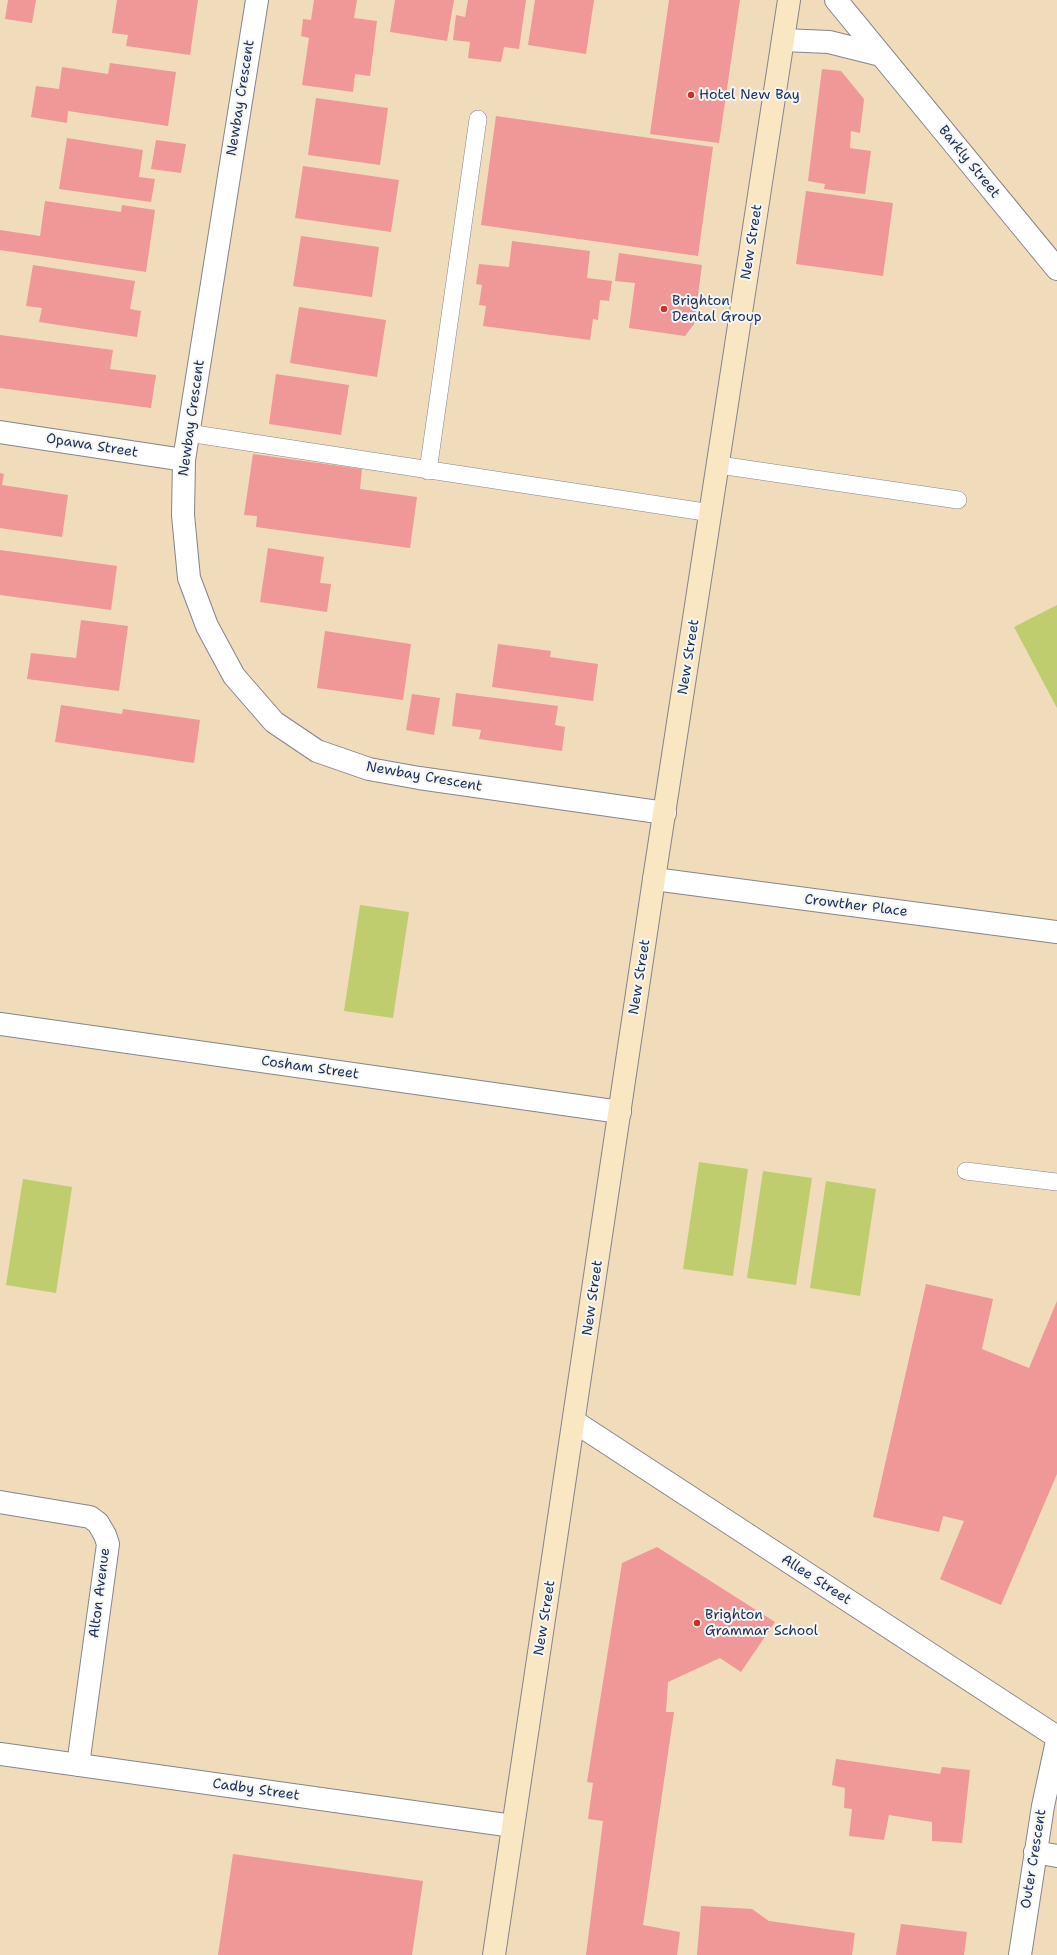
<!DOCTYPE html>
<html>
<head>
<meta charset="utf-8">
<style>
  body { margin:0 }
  canvas { display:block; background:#f0dbba }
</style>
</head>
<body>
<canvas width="1057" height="1955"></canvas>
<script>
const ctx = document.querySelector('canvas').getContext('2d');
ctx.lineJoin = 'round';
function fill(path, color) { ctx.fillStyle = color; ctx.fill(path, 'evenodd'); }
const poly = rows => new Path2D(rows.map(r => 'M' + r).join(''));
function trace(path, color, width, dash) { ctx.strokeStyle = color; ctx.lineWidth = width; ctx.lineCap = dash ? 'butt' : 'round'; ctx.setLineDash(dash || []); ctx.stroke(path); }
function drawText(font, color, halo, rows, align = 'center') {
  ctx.font = font + ' "Shantell Sans",sans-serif'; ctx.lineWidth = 4; ctx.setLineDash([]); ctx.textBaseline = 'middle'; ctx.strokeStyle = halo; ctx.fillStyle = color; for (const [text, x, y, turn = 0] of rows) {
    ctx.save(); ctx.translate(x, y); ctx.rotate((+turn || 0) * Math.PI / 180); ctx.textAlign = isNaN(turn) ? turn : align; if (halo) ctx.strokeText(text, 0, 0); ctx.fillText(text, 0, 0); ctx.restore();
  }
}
const green = poly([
  [1057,605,1057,708,1014,627],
  [360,905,409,912,393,1018,344,1011],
  [699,1162,748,1169,733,1276,683,1269],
  [763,1171,812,1178,796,1285,747,1278],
  [23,1179,72,1187,56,1293,6,1285],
  [826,1181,876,1189,860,1296,810,1288]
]);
const building = poly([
  [8,0,36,0,32,23,5,19],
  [117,0,198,0,190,55,126,46,128,35,112,33],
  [314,0,357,0,354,18,377,21,370,76,355,74,353,92,302,85,309,38,301,36,303,19,311,20],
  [395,0,454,0,447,41,390,32],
  [468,0,526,0,519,49,504,47,501,62,468,58,470,42,453,40,456,15,465,17],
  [535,0,594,0,586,54,528,45],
  [669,0,740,0,719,143,650,134],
  [110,63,176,72,168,126,68,111,67,123,31,117,36,86,59,89,62,67,108,74],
  [822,69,841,71,864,99,860,133,851,131,850,148,871,151,865,194,824,189,825,184,808,181],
  [316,98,388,108,380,165,308,155],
  [496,116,713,147,698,256,481,225],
  [67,138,143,150,139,177,155,179,151,202,59,189],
  [156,140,186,144,181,173,151,169],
  [303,166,399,180,391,232,295,218],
  [806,191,893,203,883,276,796,264],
  [45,201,121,212,122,205,155,210,146,272,0,250,0,230,40,236],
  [301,236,379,247,372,297,293,286],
  [512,241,590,251,587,278,612,281,609,301,600,300,598,320,593,319,590,340,483,326,486,306,479,305,482,285,476,284,479,264,509,267],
  [619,253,702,265,694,324,685,336,629,328,635,283,615,281],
  [33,265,135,281,130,309,141,311,137,337,39,322,42,308,26,306],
  [299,307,386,320,377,377,290,363],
  [0,335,113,350,110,369,156,375,151,408,0,388],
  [276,374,349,385,341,435,269,424],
  [253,454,362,469,360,489,417,497,410,548,256,527,257,516,244,515],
  [0,473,4,474,2,485,68,495,62,537,0,528],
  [268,548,324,557,320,583,331,584,327,612,260,602],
  [0,550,117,566,111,610,0,595],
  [81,620,128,626,119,691,27,679,31,653,76,658],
  [325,631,411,644,403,700,317,688],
  [498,644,551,651,550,657,598,664,593,701,492,687],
  [456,693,558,706,555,725,565,727,562,751,479,739,481,730,452,726],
  [412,694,440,698,434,735,406,730],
  [61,705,122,714,123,709,200,720,194,763,55,742],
  [926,1284,993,1299,982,1349,1029,1368,1057,1301,1057,1474,1001,1605,940,1579,964,1521,943,1516,939,1532,873,1517],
  [657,1547,775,1622,741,1672,720,1658,668,1682,666,1712,674,1712,643,1925,680,1932,677,1955,586,1955,603,1821,588,1819,593,1783,587,1782,622,1563],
  [836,1759,940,1774,942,1767,970,1770,962,1843,932,1841,932,1822,889,1815,884,1840,849,1836,852,1809,844,1808,845,1788,832,1785],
  [233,1854,423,1881,412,1955,218,1955],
  [701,1906,752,1909,769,1921,855,1933,852,1955,697,1955],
  [901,1924,967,1932,964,1955,896,1955]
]);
const service = poly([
  [188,433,711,513],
  [719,465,958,500],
  [428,471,478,119],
  [966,1171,1057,1182]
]);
const minor = poly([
  [257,0,184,460,183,515,189,578,207,626,234,676,274,722,317,751,369,769,419,778,665,813],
  [836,0,1057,269],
  [783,40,829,42,881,55],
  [0,432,184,460],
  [654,879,1057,932],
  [0,1024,620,1112],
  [575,1422,1057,1737],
  [0,1502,90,1517,98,1523,105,1535,108,1544,78,1765],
  [0,1754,513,1826],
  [1035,1852,1057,1856],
  [1020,1955,1043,1806,1057,1741]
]);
const secondary = poly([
  [494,1955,654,879,789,0]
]);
const markers = [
  [691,95,4,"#c8321e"],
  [664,309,4,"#c8321e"],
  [697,1623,4,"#c8321e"]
];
const poiNames = [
  ["Hotel New Bay",699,95],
  ["Brighton",672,301],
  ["Dental Group",672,317],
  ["Brighton",705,1615],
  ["Grammar School",705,1631]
];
const streetNames = [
  ["Newbay Crescent",241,98,-81],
  ["Barkly Street",969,162,51],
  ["New Street",752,242,-81],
  ["Newbay Crescent",192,418,-82],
  ["Opawa Street",92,446,9],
  ["New Street",689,657,-81],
  ["Newbay Crescent",424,777,10],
  ["Crowther Place",856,906,7],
  ["New Street",640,977,-81],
  ["Cosham Street",310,1068,8],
  ["New Street",593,1298,-82],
  ["Allee Street",816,1580,33],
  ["Alton Avenue",100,1593,-83],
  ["New Street",545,1618,-81],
  ["Cadby Street",256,1790,8],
  ["Outer Crescent",1034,1859,-81]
];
fill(green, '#c0cd6f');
fill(building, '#f09897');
trace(service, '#86858c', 18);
trace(minor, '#86858c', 24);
trace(secondary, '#86858c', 24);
trace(service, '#fff', 17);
trace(minor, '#fff', 22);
trace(secondary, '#f9e7c3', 22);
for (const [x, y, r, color] of markers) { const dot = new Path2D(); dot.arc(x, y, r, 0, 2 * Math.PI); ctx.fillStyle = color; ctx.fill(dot); trace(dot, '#f6f6f2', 1.5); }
drawText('14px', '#1b2f5e', '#f6f6f2', poiNames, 'left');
drawText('14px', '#1b2f5e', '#f6f6f2', streetNames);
</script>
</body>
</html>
